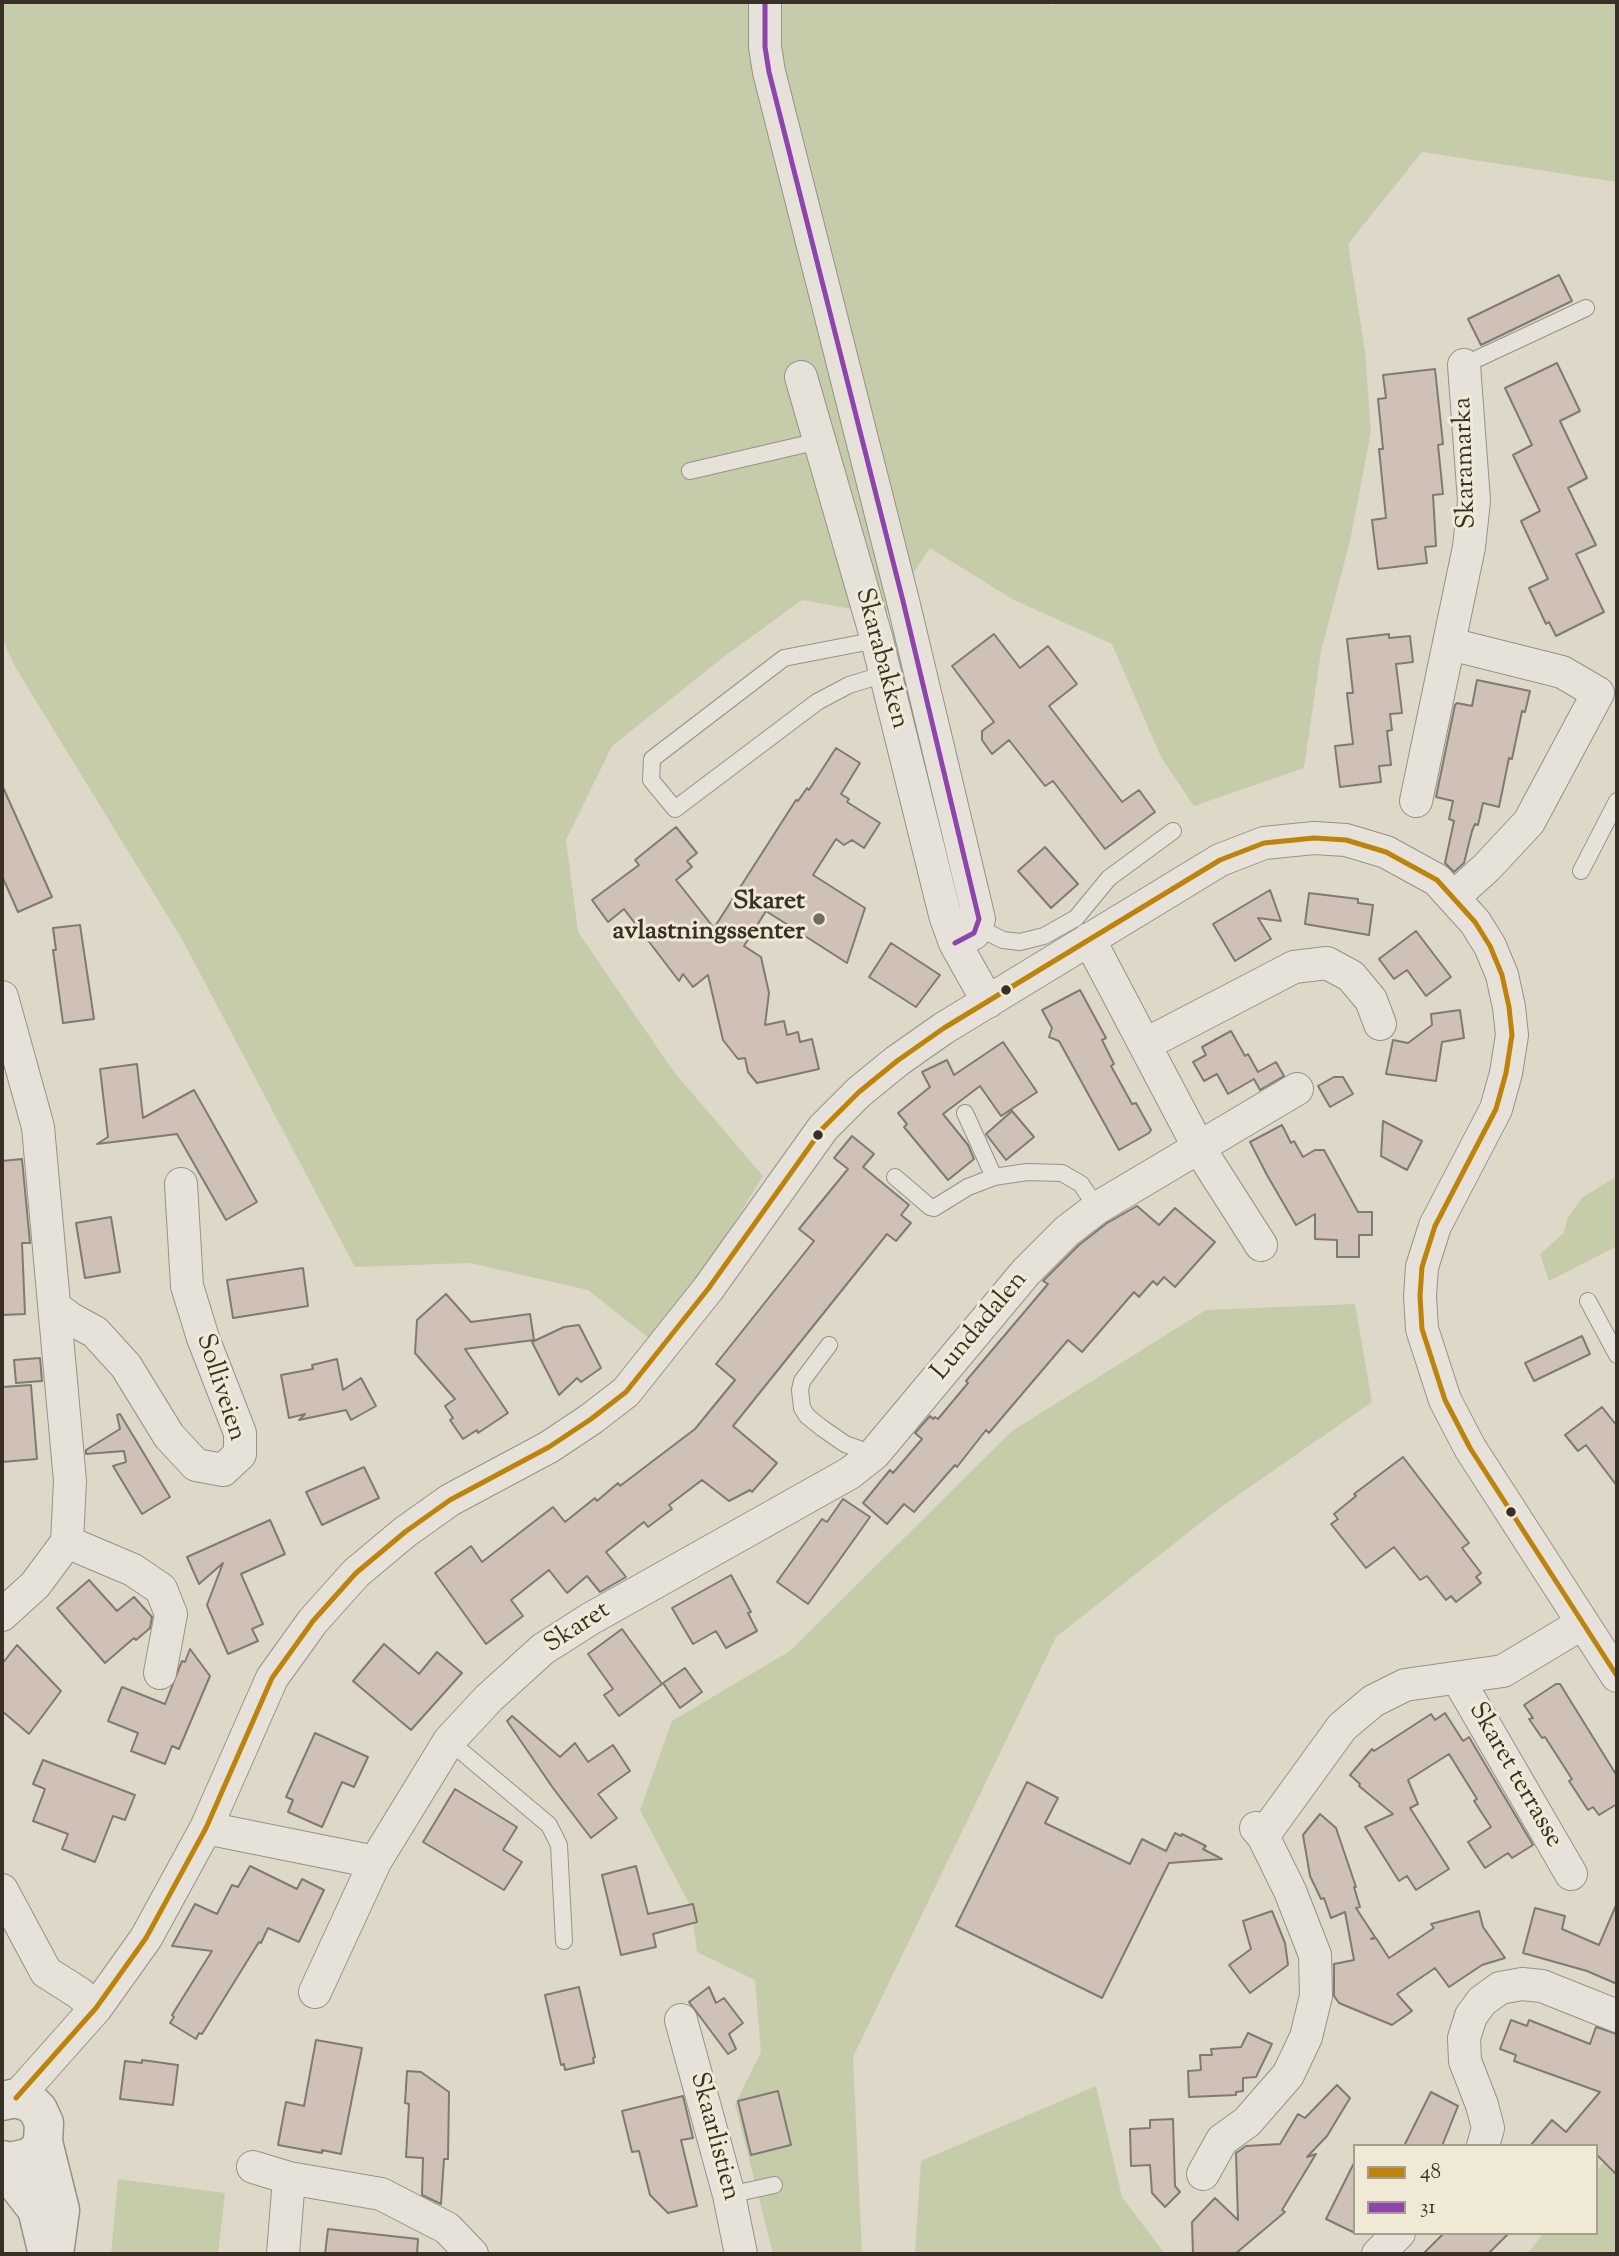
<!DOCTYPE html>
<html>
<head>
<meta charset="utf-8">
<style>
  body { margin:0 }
  #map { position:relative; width:1619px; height:2256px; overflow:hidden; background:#ddd8c7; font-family:"Sorts Mill Goudy",serif }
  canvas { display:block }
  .frame { position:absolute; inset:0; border:4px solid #383026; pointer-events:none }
  .legend { position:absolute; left:1353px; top:2144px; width:245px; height:91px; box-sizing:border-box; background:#efe9d5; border:2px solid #a69f8f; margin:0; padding:9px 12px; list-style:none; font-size:21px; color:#383026 }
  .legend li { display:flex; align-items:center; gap:14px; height:35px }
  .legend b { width:35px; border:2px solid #a69f8f }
</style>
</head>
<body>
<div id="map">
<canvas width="1619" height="2256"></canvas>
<div class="frame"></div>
<ul class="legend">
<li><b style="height:9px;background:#be830b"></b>48</li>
<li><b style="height:9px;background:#8e44ad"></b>31</li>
</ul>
</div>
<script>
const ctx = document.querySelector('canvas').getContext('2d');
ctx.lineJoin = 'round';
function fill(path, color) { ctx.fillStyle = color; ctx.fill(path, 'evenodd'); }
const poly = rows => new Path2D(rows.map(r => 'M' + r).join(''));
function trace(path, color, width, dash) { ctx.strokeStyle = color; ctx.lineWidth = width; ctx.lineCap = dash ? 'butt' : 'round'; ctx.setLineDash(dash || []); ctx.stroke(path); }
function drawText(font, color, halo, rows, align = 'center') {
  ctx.font = font + ' "Sorts Mill Goudy",serif'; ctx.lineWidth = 6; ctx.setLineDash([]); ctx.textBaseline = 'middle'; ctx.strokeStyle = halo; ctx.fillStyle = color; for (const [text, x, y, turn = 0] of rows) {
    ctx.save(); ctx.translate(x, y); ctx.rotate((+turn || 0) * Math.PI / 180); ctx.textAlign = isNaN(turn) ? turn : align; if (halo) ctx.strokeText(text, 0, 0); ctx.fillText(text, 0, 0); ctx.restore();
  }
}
const green = poly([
  [2,2,1046,2,1051,5,1066,2,1617,2,1617,182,1422,152,1348,244,1365,351,1371,432,1350,541,1321,651,1304,768,1194,806,1161,757,1112,644,1014,600,930,548,885,615,802,600,726,655,612,746,566,840,578,932,674,1072,763,1176,659,1346,588,1290,470,1263,355,1267,183,941,14,665,2,638],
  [1617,1176,1617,1246,1549,1281,1540,1254,1564,1233,1567,1219,1582,1198],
  [1355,1304,1372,1402,1218,1509,1056,1637,853,2057,862,2254,773,2254,735,2104,761,2052,755,1980,697,1952,691,1907,640,1810,672,1721,790,1651,1012,1431,1206,1310],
  [1096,2086,1122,2197,1165,2254,915,2254,921,2161],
  [1617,2147,1617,2254,1527,2254,1544,2233,1596,2233,1596,2172],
  [118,2179,225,2193,218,2254,111,2254]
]);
const building = poly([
  [1559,275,1572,301,1481,345,1468,319,1559,275],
  [1557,363,1580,411,1560,421,1587,478,1568,488,1596,545,1576,554,1604,612,1556,636,1549,622,1546,624,1529,588,1548,579,1521,521,1540,511,1513,455,1532,445,1505,388,1557,363],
  [1435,369,1443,444,1438,445,1443,494,1433,495,1436,546,1425,547,1427,563,1378,569,1372,520,1386,518,1379,449,1383,449,1378,399,1386,398,1383,375,1435,369],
  [994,634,1020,668,1048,646,1077,684,1049,706,1122,802,1139,790,1155,812,1105,849,1053,781,1045,786,1009,740,992,754,982,740,982,731,994,722,952,666,994,634],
  [1389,634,1389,638,1410,636,1413,662,1396,664,1402,713,1390,714,1392,730,1387,731,1391,765,1379,766,1381,782,1340,787,1335,746,1353,744,1347,693,1353,693,1347,639,1389,634],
  [1477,680,1530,691,1525,712,1522,711,1512,759,1509,758,1499,807,1483,803,1478,825,1475,824,1472,831,1464,863,1454,872,1445,863,1454,821,1449,819,1453,801,1436,797,1455,705,1457,703,1472,706,1477,680],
  [836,748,860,763,841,794,849,799,847,802,880,823,864,848,852,840,844,845,836,839,813,875,865,908,847,963,766,911,744,946,761,957,769,993,765,1025,784,1021,787,1035,798,1032,800,1042,812,1039,819,1069,757,1083,748,1072,745,1058,738,1059,723,1040,708,975,693,987,683,974,679,981,624,909,608,922,592,900,639,865,635,860,676,827,697,853,687,861,692,867,676,880,714,928,796,800,798,801,807,788,809,790,836,748],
  [2,785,52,897,18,912,2,876,2,785],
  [1045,847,1078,884,1051,908,1018,871,1045,847],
  [1270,890,1281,921,1258,918,1271,939,1235,961,1213,924,1270,890],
  [1309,893,1358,899,1358,903,1373,905,1369,935,1305,924,1309,893],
  [80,925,94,1019,63,1023,53,950,56,950,53,928,80,925],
  [1416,931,1451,977,1426,996,1407,970,1394,979,1379,959,1416,931],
  [891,943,940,975,916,1007,869,977,891,943],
  [1080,990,1106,1038,1102,1040,1114,1064,1111,1066,1132,1104,1136,1103,1151,1130,1149,1133,1119,1150,1059,1041,1049,1037,1052,1028,1042,1010,1080,990],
  [1460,1010,1464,1038,1442,1042,1436,1081,1386,1074,1393,1040,1408,1043,1432,1025,1431,1014,1460,1010],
  [1231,1031,1245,1056,1248,1054,1258,1072,1276,1062,1284,1076,1260,1090,1254,1079,1228,1094,1217,1074,1204,1081,1193,1062,1206,1055,1202,1047,1231,1031],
  [1003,1042,1037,1092,1001,1116,980,1086,943,1114,968,1145,974,1159,948,1180,904,1127,907,1124,898,1113,930,1087,922,1072,947,1060,954,1075,1003,1042],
  [137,1064,143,1118,194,1090,257,1202,226,1220,177,1134,97,1144,108,1137,100,1069,137,1064],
  [1334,1077,1343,1077,1353,1094,1330,1107,1318,1086,1334,1077],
  [1012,1111,1034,1137,1006,1160,986,1134,1012,1111],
  [1383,1121,1422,1141,1407,1170,1381,1156,1383,1121],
  [1282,1125,1291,1143,1294,1141,1303,1157,1315,1150,1324,1150,1358,1212,1372,1212,1372,1235,1359,1235,1359,1257,1337,1257,1337,1240,1315,1239,1315,1214,1296,1225,1267,1175,1250,1142,1282,1125],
  [852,1136,874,1154,863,1167,909,1205,901,1215,911,1223,896,1241,887,1234,733,1426,777,1463,752,1492,750,1490,729,1501,702,1480,669,1505,672,1509,648,1527,644,1522,606,1552,626,1577,600,1592,587,1576,567,1593,549,1570,511,1600,523,1616,486,1644,435,1573,471,1546,482,1562,553,1507,565,1522,595,1498,597,1501,618,1483,620,1486,695,1429,735,1380,716,1364,814,1241,799,1229,848,1169,834,1158,852,1136],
  [22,1159,30,1243,22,1243,25,1314,2,1315,2,1161,22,1159],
  [1137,1206,1159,1225,1175,1208,1215,1242,1175,1287,1164,1277,1157,1285,1153,1281,1139,1297,1134,1292,1082,1352,1068,1340,1005,1414,989,1433,986,1430,957,1467,955,1465,914,1512,904,1504,887,1524,863,1503,890,1470,893,1473,922,1439,915,1433,930,1416,933,1419,935,1417,938,1419,968,1383,966,1381,1048,1284,1043,1281,1079,1245,1107,1223,1137,1206],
  [111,1217,120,1272,85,1278,76,1223,111,1217],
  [303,1268,308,1306,233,1318,227,1280,303,1268],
  [446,1294,471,1322,530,1314,534,1340,465,1349,508,1413,478,1433,477,1430,463,1439,450,1420,453,1418,445,1406,455,1399,415,1353,417,1320,446,1294],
  [579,1325,601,1368,581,1382,577,1378,559,1395,532,1342,564,1327,579,1325],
  [1582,1336,1590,1354,1534,1381,1525,1363,1582,1336],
  [40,1358,42,1381,16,1383,14,1360,40,1358],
  [337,1359,343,1390,361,1378,376,1406,351,1420,346,1410,299,1420,305,1414,289,1418,281,1375,313,1369,312,1365,337,1359],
  [31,1385,37,1459,2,1462,2,1387,31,1385],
  [1602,1407,1617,1426,1617,1486,1586,1445,1578,1451,1565,1435,1602,1407],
  [120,1414,170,1497,142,1514,113,1466,126,1462,124,1451,86,1454,86,1450,120,1429,117,1415,120,1414],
  [1403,1457,1469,1543,1462,1548,1481,1573,1476,1577,1481,1583,1456,1602,1451,1596,1446,1600,1427,1576,1420,1580,1394,1547,1366,1568,1331,1524,1338,1519,1334,1514,1356,1496,1354,1494,1403,1457],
  [364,1467,379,1498,322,1525,306,1492,364,1467],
  [843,1499,870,1517,808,1604,777,1582,822,1519,827,1522,843,1499],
  [270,1520,285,1554,241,1574,263,1624,252,1629,258,1641,228,1654,207,1605,223,1563,199,1584,187,1557,270,1520],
  [731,1575,751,1612,748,1613,757,1631,726,1648,716,1631,693,1644,672,1608,731,1575],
  [89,1580,117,1611,134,1597,152,1617,150,1628,136,1640,134,1638,105,1663,57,1608,89,1580],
  [622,1629,662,1684,619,1716,604,1695,613,1689,588,1654,622,1629],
  [384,1644,419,1674,437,1652,462,1673,411,1730,353,1681,384,1644],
  [17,1645,61,1691,29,1734,2,1711,2,1664,17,1645],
  [190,1649,210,1676,179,1749,172,1746,165,1764,131,1751,138,1733,108,1721,122,1687,165,1704,182,1661,185,1662,190,1649],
  [685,1668,702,1692,680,1708,663,1683,685,1668],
  [1556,1684,1560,1684,1617,1776,1617,1804,1599,1815,1593,1807,1588,1810,1569,1781,1572,1779,1545,1737,1542,1738,1529,1719,1533,1718,1524,1705,1556,1684],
  [1445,1713,1463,1741,1469,1737,1533,1845,1512,1858,1508,1853,1485,1868,1468,1842,1491,1827,1474,1801,1477,1799,1449,1754,1408,1780,1418,1804,1410,1808,1449,1869,1416,1890,1407,1876,1399,1881,1365,1827,1393,1814,1359,1786,1360,1784,1350,1775,1372,1749,1374,1751,1431,1714,1435,1720,1445,1713],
  [512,1716,560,1757,575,1743,588,1762,613,1745,630,1771,598,1794,617,1818,591,1838,553,1788,507,1721,512,1716],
  [315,1733,368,1757,354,1787,342,1782,322,1827,288,1812,293,1800,286,1797,315,1733],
  [43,1760,135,1795,125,1820,113,1816,95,1862,62,1849,68,1834,33,1821,45,1789,33,1784,43,1760],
  [1027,1782,1058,1798,1045,1823,1130,1864,1142,1839,1166,1851,1175,1833,1181,1836,1182,1834,1206,1846,1203,1849,1222,1859,1169,1863,1102,1998,956,1926,1027,1782],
  [455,1789,517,1827,503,1850,522,1862,504,1890,423,1842,455,1789],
  [1320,1814,1336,1828,1356,1887,1354,1887,1360,1907,1356,1908,1375,1937,1371,1939,1376,1938,1389,1958,1434,1928,1431,1924,1479,1911,1483,1927,1505,1958,1482,1965,1449,1987,1435,1968,1397,1994,1412,2011,1392,2025,1339,2003,1334,1996,1334,1964,1354,1960,1345,1912,1331,1918,1324,1898,1321,1899,1310,1876,1303,1835,1320,1814],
  [250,1866,297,1889,302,1879,324,1890,299,1942,268,1928,261,1943,259,1942,202,2034,199,2033,196,2039,170,2023,174,2017,172,2015,212,1951,172,1946,195,1904,217,1914,232,1885,238,1887,250,1866],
  [636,1866,648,1914,693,1904,697,1922,653,1934,656,1947,621,1955,602,1875,636,1866],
  [1617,1903,1617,1984,1587,1971,1523,1953,1535,1908,1565,1916,1562,1929,1599,1945,1617,1903],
  [1272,1911,1285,1943,1288,1965,1250,1993,1229,1965,1251,1949,1243,1921,1272,1911],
  [579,1987,595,2057,593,2058,594,2063,565,2070,564,2064,561,2065,545,1995,579,1987],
  [709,1987,716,2003,724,1998,743,2023,729,2034,736,2049,728,2054,689,2002,709,1987],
  [1511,2020,1527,2026,1529,2020,1590,2044,1596,2027,1617,2034,1617,2175,1596,2154,1596,2146,1530,2146,1552,2120,1566,2132,1600,2092,1514,2061,1516,2055,1500,2049,1511,2020],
  [1248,2033,1272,2044,1256,2077,1243,2078,1243,2091,1236,2092,1236,2095,1189,2097,1188,2071,1201,2070,1200,2055,1212,2055,1211,2049,1241,2047,1248,2033],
  [316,2040,362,2048,341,2154,322,2150,322,2153,278,2145,286,2102,304,2106,316,2040],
  [142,2060,178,2065,173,2105,120,2099,125,2061,142,2063,142,2060],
  [407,2071,421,2072,449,2092,448,2159,444,2159,441,2204,422,2195,423,2158,406,2157,409,2104,405,2103,407,2071],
  [1337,2085,1350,2098,1327,2136,1307,2157,1316,2154,1282,2210,1285,2212,1235,2254,1193,2254,1192,2222,1215,2198,1238,2220,1236,2153,1246,2146,1280,2144,1298,2114,1305,2118,1337,2085],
  [778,2091,791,2145,751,2155,738,2101,778,2091],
  [1431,2092,1458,2106,1442,2146,1404,2146,1431,2092],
  [683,2096,693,2138,681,2140,697,2206,668,2213,650,2195,639,2151,632,2152,622,2111,683,2096],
  [1173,2119,1175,2186,1180,2192,1165,2207,1152,2193,1150,2165,1131,2166,1130,2129,1150,2128,1150,2120,1173,2119],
  [1355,2161,1355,2233,1326,2219,1355,2161],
  [328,2229,418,2239,417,2254,325,2254,328,2229],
  [1444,2233,1509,2233,1488,2254,1423,2254,1444,2233]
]);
const service = poly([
  [1464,365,1586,308],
  [690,471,819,441],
  [877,640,784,658,652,759,651,780,675,809,817,702,849,685,885,674],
  [1581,871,1617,801],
  [977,927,1003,940,1020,942,1044,936,1076,918,1109,878,1173,831],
  [965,1113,994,1177],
  [895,1177,930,1207,934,1208,968,1187,994,1177,1027,1172,1062,1173,1081,1184,1097,1208],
  [1588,1301,1617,1355],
  [829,1345,802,1381,800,1390,802,1408,807,1416,822,1428,845,1444,874,1454],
  [449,1741,549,1825,559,1845,564,1941],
  [729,2195,774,2185]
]);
const minor = poly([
  [765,2,765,47,769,72,903,601,979,919,974,933,955,943],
  [801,377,877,640,945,915,955,943,988,1002],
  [1450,644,1562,672,1598,693,1529,822,1487,867,1454,897],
  [1416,801,1469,547,1474,501,1464,365],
  [1089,939,1199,1148,1261,1245],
  [2,997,38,1127,70,1481,67,1542,35,1585,2,1615],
  [1146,1044,1294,967,1327,963,1351,976,1371,1000,1380,1024],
  [55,1307,71,1319,95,1332,126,1366,169,1436,196,1465,223,1470,240,1454,240,1433,203,1338,187,1286,181,1184],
  [67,1542,133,1570,161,1589,171,1614,160,1673],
  [1458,1679,1571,1874],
  [206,1828,375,1862],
  [1263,1836,1342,1727,1373,1701,1405,1685,1503,1671,1583,1623],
  [2,1890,46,1972,79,1993,96,2008],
  [315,1992,375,1862,449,1741,489,1698,543,1649,590,1619,850,1473,874,1454,1026,1272,1067,1231,1097,1208,1297,1089],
  [681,2020,729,2195,741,2254],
  [16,2098,96,2008,146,1938,206,1828,272,1678,313,1621,356,1573,405,1532,450,1500,549,1447,591,1419,626,1392,708,1289,823,1128,859,1092,897,1061,944,1028,1220,860,1264,843,1314,838,1346,840,1386,852,1437,880,1475,922,1490,946,1502,975,1509,1007,1512,1035,1506,1073,1496,1109,1435,1226,1422,1267,1420,1296,1422,1329,1445,1400,1470,1448,1617,1676],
  [1483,2146,1488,2128,1482,2105,1465,2061,1464,2038,1471,2016,1482,2001,1500,1988,1522,1984,1542,1986,1617,2016],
  [253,2167,289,2178,381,2194,447,2228,472,2254],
  [1203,2174,1222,2140,1247,2122,1288,2075,1306,2037,1316,1996,1315,1955,1290,1891,1263,1836,1256,1828],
  [283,2254,289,2178],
  [1378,2254,1399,2233]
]);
const tertiary = poly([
  [2,2101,16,2098,31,2103,38,2110,44,2123,43,2142,38,2151,29,2158,9,2162,2,2160],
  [43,2142,60,2210,54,2254],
  [2,2164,37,2209,47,2250]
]);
const bus1 = poly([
  [16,2098,96,2008,146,1938,206,1828,272,1678,313,1621,356,1573,405,1532,450,1500,549,1447,591,1419,626,1392,708,1289,823,1128,859,1092,897,1061,944,1028,1220,860,1264,843,1314,838,1346,840,1386,852,1437,880,1475,922,1490,946,1502,975,1509,1007,1512,1035,1506,1073,1496,1109,1435,1226,1422,1267,1420,1296,1422,1329,1445,1400,1470,1448,1617,1676]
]);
const bus2 = poly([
  [765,2,765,47,769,72,903,601,979,919,974,933,955,943]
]);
const markers = [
  [819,919,7,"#726b5e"],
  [1006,990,6,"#383026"],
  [818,1135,6,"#383026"],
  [1511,1512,6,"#383026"]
];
const streetNames = [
  ["Skaramarka",1467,463,-92],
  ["Skarabakken",880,659,75],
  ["Lundadalen",981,1327,-50],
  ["Solliveien",219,1388,72],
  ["Skaret",578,1629,-33],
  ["Skaret terrasse",1514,1776,60],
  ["Skaarlistien",713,2137,75]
];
const poiNames = [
  ["Skaret",805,904],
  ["avlastningssenter",805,934]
];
fill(green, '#c6cbaa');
fill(building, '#cfc1b5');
trace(building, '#7f7b72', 2);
trace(service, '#969288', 18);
trace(minor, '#969288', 34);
trace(tertiary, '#969288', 41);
trace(service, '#e6e2da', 16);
trace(minor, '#e6e2da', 32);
trace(tertiary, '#e6e2da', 38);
trace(bus1, '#be830b', 5);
trace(bus2, '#8e44ad', 5);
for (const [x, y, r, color] of markers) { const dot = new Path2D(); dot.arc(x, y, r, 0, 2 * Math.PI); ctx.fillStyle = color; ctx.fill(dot); trace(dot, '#efe9d5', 2.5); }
drawText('26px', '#383026', '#efe9d5', streetNames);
drawText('bold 26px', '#383026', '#efe9d5', poiNames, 'right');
</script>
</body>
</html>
